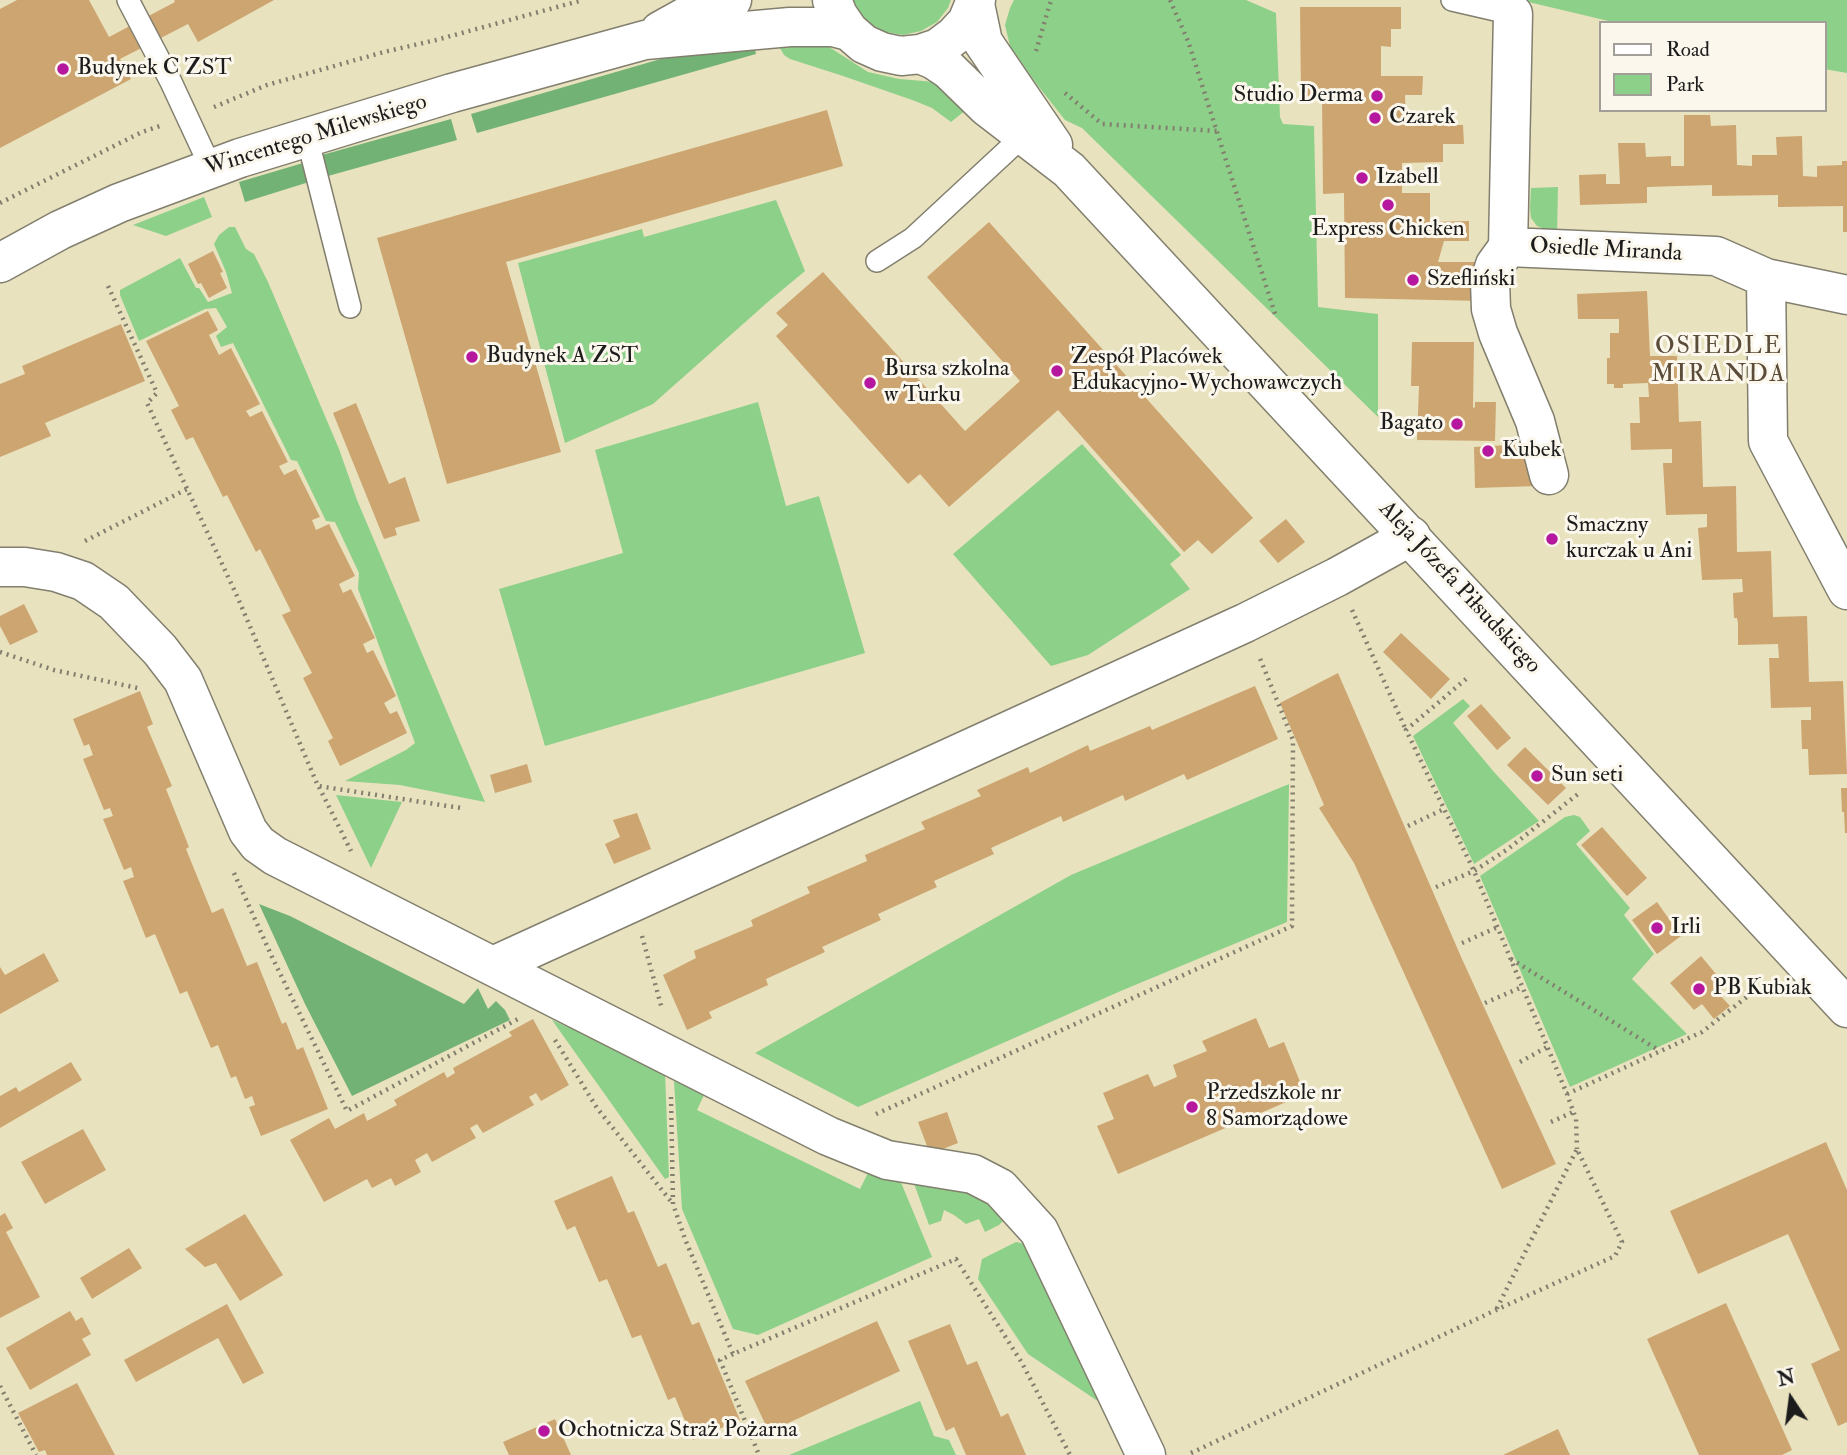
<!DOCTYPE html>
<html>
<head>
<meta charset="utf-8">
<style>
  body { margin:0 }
  #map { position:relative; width:1847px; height:1455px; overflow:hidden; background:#e9e2bf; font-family:"IM FELL Double Pica",serif }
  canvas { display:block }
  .legend { position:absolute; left:1599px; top:21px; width:228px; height:91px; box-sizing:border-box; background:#fbf7ec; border:2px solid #a29f99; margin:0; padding:9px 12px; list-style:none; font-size:21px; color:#1c1c1c }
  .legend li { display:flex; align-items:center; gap:14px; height:35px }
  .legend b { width:35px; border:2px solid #a29f99 }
  .north { position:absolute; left:1756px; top:1364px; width:70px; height:70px; -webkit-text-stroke:5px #fbf7ec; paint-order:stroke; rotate:347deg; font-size:19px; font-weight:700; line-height:28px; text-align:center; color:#1c1c1c }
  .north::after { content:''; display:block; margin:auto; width:24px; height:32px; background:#1c1c1c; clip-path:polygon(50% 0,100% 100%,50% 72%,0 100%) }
</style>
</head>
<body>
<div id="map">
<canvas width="1847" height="1455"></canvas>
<ul class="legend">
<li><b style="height:9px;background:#fff"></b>Road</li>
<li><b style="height:19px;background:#8dd089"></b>Park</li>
</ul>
<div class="north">N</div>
</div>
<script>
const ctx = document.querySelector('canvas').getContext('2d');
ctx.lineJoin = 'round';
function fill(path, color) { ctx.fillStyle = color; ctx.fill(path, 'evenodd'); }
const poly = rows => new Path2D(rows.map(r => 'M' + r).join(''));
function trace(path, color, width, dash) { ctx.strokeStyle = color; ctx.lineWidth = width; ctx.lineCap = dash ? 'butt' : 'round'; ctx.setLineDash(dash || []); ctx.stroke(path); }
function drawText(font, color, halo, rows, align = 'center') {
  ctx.font = font + ' "IM FELL Double Pica",serif'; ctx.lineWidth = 6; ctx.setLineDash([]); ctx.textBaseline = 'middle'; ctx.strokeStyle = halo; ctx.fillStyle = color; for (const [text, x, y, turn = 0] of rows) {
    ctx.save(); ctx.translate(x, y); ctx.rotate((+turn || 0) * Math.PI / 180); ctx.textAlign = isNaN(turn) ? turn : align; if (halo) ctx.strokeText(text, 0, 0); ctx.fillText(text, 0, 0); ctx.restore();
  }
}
const green = poly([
  [853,0,951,0,948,8,937,22,921,31,903,35,886,32,870,24,857,10],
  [1014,0,1246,0,1276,13,1280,117,1283,124,1314,126,1318,307,1378,314,1378,417,1082,128,1065,120,1035,82,1010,46,1005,25,1010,8],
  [1520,0,1847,0,1847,73,1824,69,1824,23,1617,23],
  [776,41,826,45,868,72,899,79,936,82,972,105,951,122,932,108,915,101,843,76,790,59,784,55],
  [1558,187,1557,234,1537,226,1531,218,1530,208,1531,188],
  [204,197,212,217,166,236,133,225],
  [776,200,805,271,769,301,653,404,565,443,518,263,642,229,644,237],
  [229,227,235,227,246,249,254,254,268,282,339,449,357,500,485,802,400,785,345,781,406,750,415,743,358,589,359,573,335,522,326,521,297,461,291,460,233,343,221,347,216,336,227,327,216,308,205,309,139,341,120,295,120,290,180,258,196,288,199,288,208,302,232,293,226,272,214,244,219,235],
  [758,402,786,506,819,496,865,653,545,746,499,589,623,553,595,450],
  [1082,444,1181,555,1170,564,1190,589,1088,655,1051,666,953,554],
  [1463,699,1470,706,1453,723,1494,772,1539,821,1474,864,1413,736],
  [1289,784,1287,922,1123,990,858,1107,755,1053,1071,875],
  [336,795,402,802,371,868],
  [1574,815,1580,817,1590,831,1576,844,1630,908,1624,915,1654,954,1632,979,1687,1034,1570,1087,1480,876,1565,817],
  [552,1020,604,1043,665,1073,669,1177,665,1179],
  [674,1081,705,1093,697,1110,860,1189,870,1169,900,1180,932,1257,758,1335,733,1329,682,1209],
  [912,1178,954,1180,1008,1216,999,1225,985,1232,979,1219,966,1224,954,1215,944,1210,941,1221,929,1225],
  [1016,1242,1026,1244,1108,1408,1028,1354,978,1279,982,1259],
  [920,1401,934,1436,949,1440,956,1455,789,1455]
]);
const forest = poly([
  [753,41,756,54,477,133,471,114,671,56],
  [451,119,457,140,328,176,322,155],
  [303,163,309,182,245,202,239,182],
  [259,904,290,916,464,1004,478,988,488,1009,496,1001,505,1010,510,1020,352,1096,305,1004]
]);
const building = poly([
  [17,0,89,0,109,37,175,2,174,0,274,0,198,42,188,24,120,59,131,79,0,148,0,9],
  [1300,7,1401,7,1401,29,1391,29,1391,47,1381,46,1381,76,1423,76,1422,95,1405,95,1406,124,1463,125,1464,144,1443,144,1443,162,1402,163,1402,193,1430,193,1430,222,1469,221,1469,241,1444,241,1438,262,1482,262,1482,301,1345,298,1344,193,1323,194,1322,96,1301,97],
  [827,110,843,166,506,262,561,452,447,484,377,238],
  [1684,115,1710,115,1711,126,1736,125,1737,165,1752,166,1752,155,1777,155,1776,137,1802,136,1803,176,1817,177,1817,166,1842,165,1842,161,1847,161,1847,232,1843,232,1843,206,1778,207,1778,195,1712,196,1712,185,1647,187,1647,203,1580,205,1579,175,1606,174,1606,184,1620,184,1618,143,1645,143,1646,157,1671,156,1671,166,1684,166],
  [989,222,1253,518,1212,554,1198,540,1184,552,1058,410,949,507,920,474,908,484,776,336,788,325,776,313,823,272,965,431,1020,381,927,277],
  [213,251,223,272,220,273,227,288,209,298,201,283,198,284,188,264],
  [1647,291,1650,356,1677,356,1679,422,1701,421,1703,487,1736,486,1737,552,1771,551,1773,617,1807,616,1809,682,1843,681,1847,774,1809,775,1808,749,1802,749,1801,720,1811,720,1811,707,1771,708,1769,658,1779,658,1778,644,1738,645,1738,623,1737,618,1734,618,1733,593,1743,592,1742,579,1702,580,1698,528,1707,527,1707,514,1666,515,1663,463,1672,463,1672,449,1631,450,1630,423,1640,423,1639,397,1649,397,1648,383,1623,384,1623,388,1614,388,1614,384,1607,384,1607,358,1610,358,1610,333,1619,333,1619,319,1578,319,1577,294],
  [208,311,218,330,209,335,219,355,231,348,260,404,246,411,250,417,262,411,288,462,279,466,284,475,296,469,320,517,312,520,316,530,329,524,355,576,339,584,343,593,351,589,375,638,363,644,367,653,373,650,396,696,384,703,390,714,397,711,407,733,340,766,328,741,333,738,303,678,312,673,282,615,291,611,260,549,256,552,227,495,223,497,193,437,186,440,171,410,179,406,146,341],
  [121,324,145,381,45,423,51,436,0,457,0,384,25,374,22,366],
  [1412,342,1474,342,1473,408,1475,407,1475,402,1496,402,1495,441,1417,440,1419,386,1411,386],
  [356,403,389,484,405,477,420,521,395,528,397,535,384,539,333,413],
  [1527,444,1538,486,1475,488,1474,447],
  [1286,519,1305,542,1278,563,1259,541],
  [24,604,38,632,10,645,0,626,0,616],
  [1401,633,1450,679,1431,699,1383,652],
  [1338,673,1462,959,1556,1164,1502,1189,1354,863,1319,808,1324,805,1280,703],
  [1255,686,1278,739,1187,780,1184,774,1125,801,1123,795,1063,822,1061,816,991,848,994,854,934,881,937,887,878,914,881,920,822,947,825,952,766,979,768,985,709,1012,712,1018,687,1030,663,975,696,958,694,951,753,926,751,920,810,893,807,887,867,861,865,855,925,829,921,822,981,796,977,790,1028,767,1030,773,1088,745,1090,751,1150,726,1152,730],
  [140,691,153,724,147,727,172,786,166,789,189,847,186,849,212,913,223,908,247,966,257,962,282,1024,286,1022,297,1050,303,1047,328,1109,261,1136,249,1107,255,1105,252,1096,245,1099,236,1076,231,1078,218,1045,211,1048,187,991,180,994,155,934,146,938,123,881,134,877,131,867,124,870,103,819,113,816,110,808,104,810,83,759,93,755,89,744,84,746,73,719],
  [1481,704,1511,738,1497,750,1467,716],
  [1525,747,1566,788,1548,805,1507,765],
  [527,764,532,782,495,793,490,775],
  [1841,788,1847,788,1847,833,1845,833,1844,812,1842,812],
  [637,813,651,849,614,864,605,844,620,837,613,820],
  [1602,827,1647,878,1627,896,1581,845],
  [1657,902,1681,936,1657,954,1632,920],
  [44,953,59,981,0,1014,0,967,5,975],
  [1701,956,1726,986,1718,993,1730,1006,1714,1019,1702,1004,1694,1010,1670,983],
  [1256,1018,1269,1048,1284,1042,1305,1094,1118,1174,1097,1126,1114,1119,1103,1093,1148,1074,1154,1087,1177,1077,1173,1065,1207,1051,1202,1041],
  [533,1019,569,1085,541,1101,536,1093,529,1097,534,1105,483,1133,477,1124,470,1128,476,1138,432,1162,427,1153,415,1160,421,1172,395,1186,391,1178,372,1188,367,1179,324,1202,290,1140,329,1118,335,1129,364,1113,367,1121,397,1105,394,1100,444,1072,447,1078,455,1073,453,1068,512,1036,509,1032],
  [71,1062,82,1080,0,1128,0,1096,16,1087,19,1092],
  [947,1112,958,1143,930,1154,918,1122],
  [83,1129,106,1170,45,1204,21,1162],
  [1826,1142,1847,1190,1847,1422,1838,1426,1811,1364,1840,1350,1788,1234,1698,1274,1670,1211],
  [612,1176,628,1213,634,1211,658,1267,666,1263,692,1325,699,1322,740,1420,693,1440,675,1397,668,1400,641,1335,632,1338,607,1279,599,1282,575,1226,567,1230,554,1201],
  [5,1213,13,1228,6,1232,40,1297,0,1318,0,1216],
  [245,1214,283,1275,240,1301,216,1263,205,1267,185,1249],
  [129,1248,142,1268,92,1299,80,1278],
  [1726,1303,1792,1450,1782,1455,1699,1455,1647,1339],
  [227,1304,264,1373,243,1384,218,1338,136,1382,124,1360],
  [70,1311,76,1321,82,1317,91,1334,82,1339,91,1355,30,1390,6,1348],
  [877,1321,900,1371,769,1432,745,1381],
  [950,1324,967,1365,977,1361,1001,1417,1008,1413,1026,1455,966,1455,954,1427,946,1431,908,1341],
  [77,1383,115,1455,47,1455,45,1450,39,1452,18,1413],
  [555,1419,571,1455,509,1455,503,1442],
  [1558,1429,1570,1455,1503,1455]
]);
const path = poly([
  [1170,0,1188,41,1276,317],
  [1036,51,1051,0],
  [1065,93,1102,124,1217,131],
  [214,107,267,85,384,52,436,40,583,0],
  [0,203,142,132,160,126],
  [108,286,157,393,147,403,237,596,318,786,461,808],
  [85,541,187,489],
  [1352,610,1406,730],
  [0,652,54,670,142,689],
  [1466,679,1406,730,1474,871,1567,1094,1576,1119,1577,1149],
  [319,787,351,851],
  [1408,826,1444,809],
  [234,873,273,959,347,1111,518,1019],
  [1436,887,1474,871,1508,849,1578,794],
  [642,936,662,1009],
  [1462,943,1498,927],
  [1511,959,1660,1051],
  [1485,1003,1522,987],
  [555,1040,597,1108,673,1204],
  [1520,1062,1547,1047],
  [1567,1094,1702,1032,1753,992],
  [671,1097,673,1204,685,1239,733,1354,956,1259,1022,1363,1070,1455],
  [876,1114,1292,926,1293,740,1259,656],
  [1551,1122,1573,1112],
  [733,1354,720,1360,759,1455],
  [0,1386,36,1455],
  [1191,1453,1496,1310,1615,1256,1622,1242,1577,1149,1496,1310]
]);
const service = poly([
  [128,0,171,82,211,168],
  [1452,0,1513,14],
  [307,137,350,307],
  [877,261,913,238,1024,135]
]);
const minor = poly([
  [1513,14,1508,247,1716,256,1766,278,1847,295],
  [1508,247,1495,265,1490,281,1491,309,1498,333,1535,421,1549,475],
  [1766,278,1768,441,1847,590],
  [0,567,25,567,56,572,83,581,114,602,160,650,183,680,248,831,258,844,275,856,828,1136,887,1160,973,1174,1000,1188,1039,1231,1146,1455],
  [493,966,1245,623,1337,577,1411,536]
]);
const tertiary = poly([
  [832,0,838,15,849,31,864,44,882,52,901,56,920,54,938,48,954,36,967,22,976,0],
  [975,4,983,42,1053,145],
  [660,31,685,17,712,5,732,0],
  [920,54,934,60,949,70,987,107,1069,170,1847,1008],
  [0,263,60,230,119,203,240,158,452,93,645,40,790,27,833,27,849,31]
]);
const markers = [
  [63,69,7,"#b5179e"],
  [1377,96,7,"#b5179e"],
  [1375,118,7,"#b5179e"],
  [1362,178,7,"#b5179e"],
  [1388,205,7,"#b5179e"],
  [1413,280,7,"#b5179e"],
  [472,357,7,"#b5179e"],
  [1057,371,7,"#b5179e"],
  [870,383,7,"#b5179e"],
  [1457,424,7,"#b5179e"],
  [1488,451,7,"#b5179e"],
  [1552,539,7,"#b5179e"],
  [1537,776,7,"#b5179e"],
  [1657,928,7,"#b5179e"],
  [1699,989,7,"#b5179e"],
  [1192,1107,7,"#b5179e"],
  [544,1431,7,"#b5179e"]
];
const poiNames = [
  ["Budynek C ZST",77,69],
  ["Studio Derma",1363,96,"right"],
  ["Czarek",1389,118],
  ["Izabell",1376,178],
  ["Express Chicken",1388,230,"center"],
  ["Szefliński",1427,280],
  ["Budynek A ZST",486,357],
  ["Zespół Placówek",1071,358],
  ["Edukacyjno-Wychowawczych",1071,384],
  ["Bursa szkolna",884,370],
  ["w Turku",884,396],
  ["Bagato",1443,424,"right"],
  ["Kubek",1502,451],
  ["Smaczny",1566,526],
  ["kurczak u Ani",1566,552],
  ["Sun seti",1551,776],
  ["Irli",1671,928],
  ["PB Kubiak",1713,989],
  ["Przedszkole nr",1206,1094],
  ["8 Samorządowe",1206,1120],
  ["Ochotnicza Straż Pożarna",558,1431]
];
const streetNames = [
  ["Wincentego Milewskiego",316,136,-17],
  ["Osiedle Miranda",1606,251,3],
  ["Aleja Józefa Piłsudskiego",1459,588,47]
];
const neighbourhoodNames = [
  ["OSIEDLE",1719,348],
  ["MIRANDA",1719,376]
];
fill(green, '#8dd089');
fill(forest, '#72b275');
fill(building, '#cda570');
trace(service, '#827f6e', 24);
trace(minor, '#827f6e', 41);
trace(tertiary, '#827f6e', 41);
trace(path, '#827f6e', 4.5, [2, 5]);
trace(service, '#fff', 21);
trace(minor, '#fff', 38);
trace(tertiary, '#fff', 38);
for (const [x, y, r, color] of markers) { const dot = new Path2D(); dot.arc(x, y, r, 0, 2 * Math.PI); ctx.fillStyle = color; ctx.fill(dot); trace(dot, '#fbf7ec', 2.5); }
drawText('23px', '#1c1c1c', '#fbf7ec', poiNames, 'left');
drawText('23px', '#1c1c1c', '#fbf7ec', streetNames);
ctx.letterSpacing = '2px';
drawText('24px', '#5a4c39', '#fbf7ec', neighbourhoodNames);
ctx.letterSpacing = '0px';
</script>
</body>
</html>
